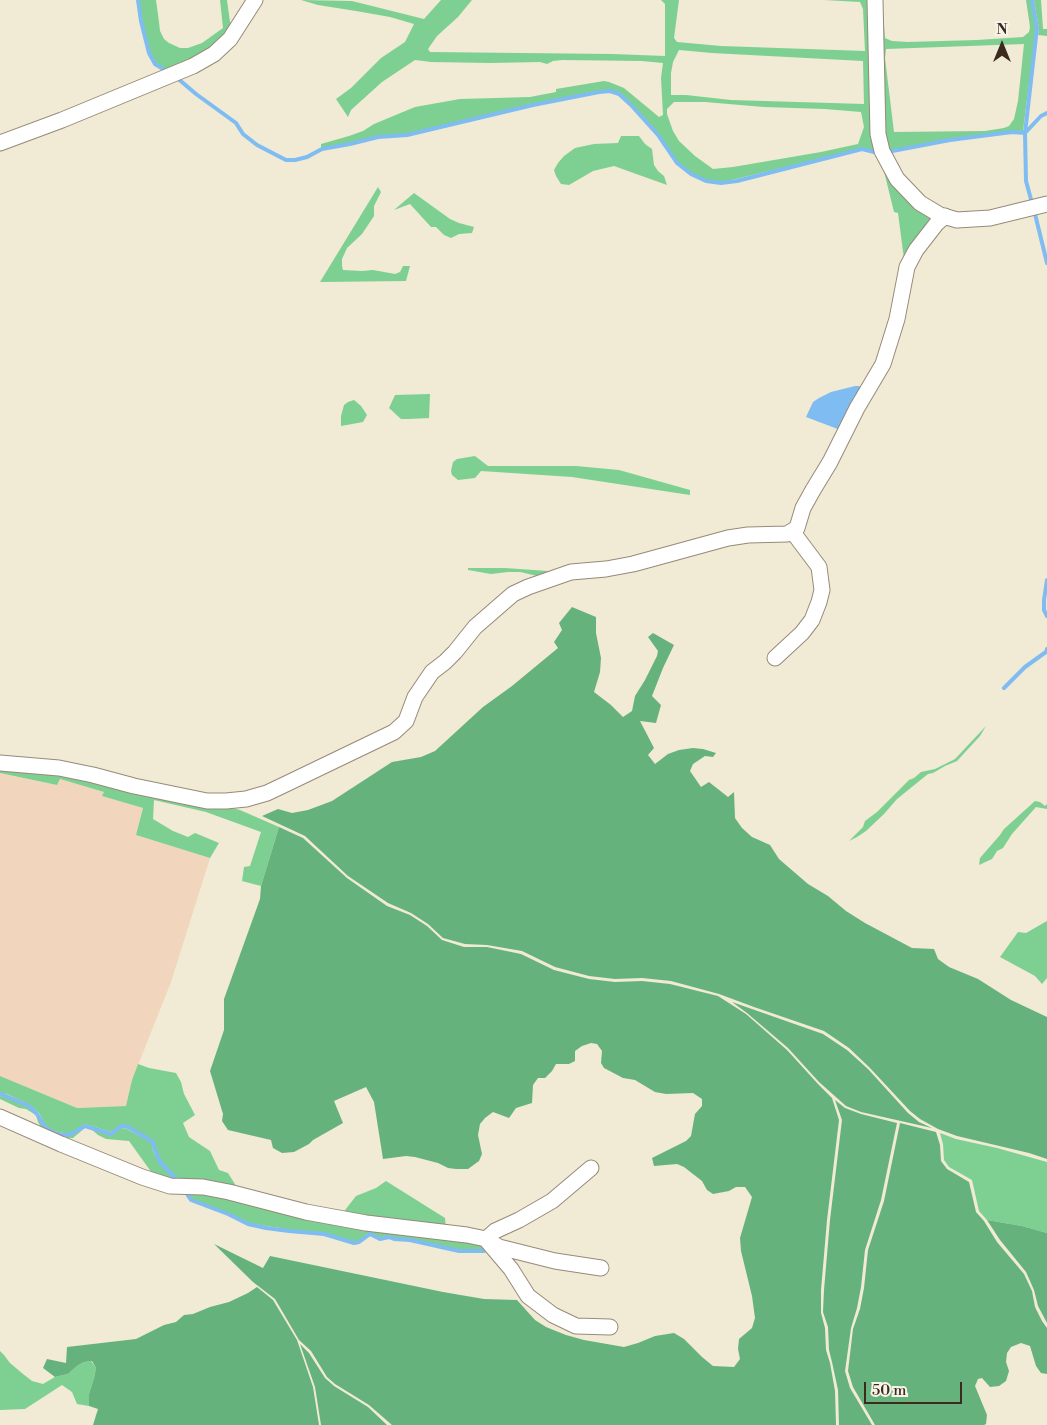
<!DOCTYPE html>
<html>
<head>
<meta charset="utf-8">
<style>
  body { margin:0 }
  #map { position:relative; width:1047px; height:1425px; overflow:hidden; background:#f1ead4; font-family:"Libre Bodoni",serif }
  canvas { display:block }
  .north { position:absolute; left:977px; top:20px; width:50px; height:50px; -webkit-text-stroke:4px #f7f3e8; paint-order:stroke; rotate:0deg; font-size:14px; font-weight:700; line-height:20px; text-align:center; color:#3b2a1e }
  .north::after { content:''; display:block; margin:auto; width:18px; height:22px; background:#3b2a1e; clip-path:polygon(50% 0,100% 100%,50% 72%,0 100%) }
  .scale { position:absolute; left:864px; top:1382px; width:98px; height:22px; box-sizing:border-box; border:2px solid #3b2a1e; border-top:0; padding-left:6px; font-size:15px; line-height:18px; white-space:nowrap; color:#3b2a1e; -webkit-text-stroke:4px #f7f3e8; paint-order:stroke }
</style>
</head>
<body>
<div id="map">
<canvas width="1047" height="1425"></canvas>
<div class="north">N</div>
<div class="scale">50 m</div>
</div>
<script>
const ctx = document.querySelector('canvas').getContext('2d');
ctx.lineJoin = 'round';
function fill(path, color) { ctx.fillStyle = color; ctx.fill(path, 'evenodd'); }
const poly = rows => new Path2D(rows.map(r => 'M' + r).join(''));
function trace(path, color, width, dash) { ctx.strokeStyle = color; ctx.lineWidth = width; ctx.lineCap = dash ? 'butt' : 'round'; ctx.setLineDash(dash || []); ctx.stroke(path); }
const built = poly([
  [0,773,57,785,60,779,104,792,103,796,143,808,136,835,210,858,171,982,132,1080,127,1106,77,1108,0,1076]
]);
const green = poly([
  [139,0,156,0,159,22,160,31,164,39,169,43,180,48,188,48,202,43,223,28,220,0,227,0,230,22,234,25,215,48,171,72,156,63,150,53,142,21],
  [301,0,352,1,424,19,441,0,472,0,458,17,437,36,428,49,430,52,612,54,665,56,665,4,661,0,679,0,674,38,677,42,721,46,865,51,863,9,860,2,824,0,872,0,878,152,862,148,736,179,721,182,706,180,692,174,677,162,659,134,632,104,619,93,610,90,599,91,533,104,407,134,378,136,350,144,321,149,321,144,349,136,363,131,374,124,415,107,460,99,530,97,556,92,556,89,604,81,609,82,624,88,659,117,663,115,661,78,663,63,642,61,562,60,553,61,547,64,540,62,490,63,431,62,415,60,382,82,351,110,348,117,336,99,351,88,381,58,405,42,414,24,390,17,356,11,318,5],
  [679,50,712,53,863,61,864,104,731,100,686,95,671,95,671,73,673,62],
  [674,102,705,102,764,107,825,109,861,112,864,127,858,144,821,152,733,167,713,169,695,156,679,141,673,131,667,114,667,109],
  [882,0,885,38,892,41,908,42,977,40,1023,37,1029,32,1030,27,1026,0,1031,0,1036,28,1023,131,1011,131,950,139,886,151],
  [1024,44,1018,101,1014,119,1009,126,1004,128,985,131,894,132,885,58,886,49],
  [1034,0,1041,0,1043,29,1047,29,1047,36,1038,35,1039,29],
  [621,136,639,136,645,144,652,149,654,165,658,171,664,176,667,185,614,166,593,171,569,185,561,184,556,176,554,170,558,163,564,156,575,148,594,144,618,143],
  [880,155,938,219,905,267,898,213,894,212],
  [378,187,381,192,374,206,374,216,362,234,347,248,342,259,342,266,343,270,362,271,373,270,395,274,400,272,403,266,410,266,406,281,320,282],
  [414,193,450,219,459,223,474,227,472,233,459,234,451,238,444,235,436,227,431,227,410,204,394,210],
  [430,394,429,418,408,419,401,419,389,408,395,395],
  [354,400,361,406,367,415,363,422,341,426,341,416,344,405,348,402],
  [475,456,488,466,576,466,619,470,690,490,690,495,572,477,481,471,475,478,458,480,452,475,451,471,453,462,457,459],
  [468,568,505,568,562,572,542,577,520,572,508,572,491,574,468,570],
  [986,726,980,736,957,761,945,766,933,773,928,774,897,799,884,814,866,831,857,837,849,841,863,827,865,821,877,812,909,780,914,778,921,772,935,769,955,759],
  [0,765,60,771,220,805,240,810,279,827,261,886,242,881,244,867,250,866,261,832,206,812,154,800,153,819,173,831,188,837,195,833,219,843,210,858,136,835,143,808,102,796,104,792,60,779,57,785,0,773],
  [1035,801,1040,802,1045,806,1047,804,1047,809,1036,807,1012,834,1003,848,997,851,992,859,979,865,980,858,1000,835,1004,829],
  [1047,921,1047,978,1042,984,1035,976,1000,957,1018,932,1026,933],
  [138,1064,149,1068,176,1073,181,1082,184,1094,195,1115,183,1123,189,1137,210,1151,219,1170,228,1173,238,1189,342,1214,356,1196,376,1188,386,1181,445,1218,446,1229,443,1231,437,1232,370,1221,289,1205,219,1187,197,1183,182,1183,161,1161,156,1150,154,1141,128,1126,120,1125,111,1132,85,1124,70,1133,64,1133,54,1131,46,1126,39,1113,30,1105,7,1094,0,1093,0,1076,77,1108,126,1106,132,1080],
  [0,1096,6,1097,28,1107,36,1115,44,1128,53,1134,64,1136,71,1136,86,1127,73,1138,55,1139,46,1135,38,1122,36,1115,26,1109,19,1108,0,1099],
  [90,1128,111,1135,121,1128,127,1129,152,1143,153,1151,159,1162,178,1183,157,1180,129,1141,106,1139,98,1135],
  [940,1133,956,1139,997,1148,1047,1162,1047,1233,1022,1226,987,1220,979,1211,972,1180,949,1167,944,1160,943,1144],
  [184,1191,485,1241,497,1254,484,1250,459,1250,445,1248,410,1239,394,1238,389,1236,380,1237,369,1233,359,1241,354,1242,324,1233,290,1231,280,1228,266,1226,249,1223,228,1213,191,1199],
  [0,1351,4,1355,10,1363,23,1374,32,1381,43,1384,55,1377,68,1374,77,1366,84,1362,91,1361,96,1368,94,1378,89,1394,89,1406,77,1404,72,1392,62,1385,25,1409,0,1410]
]);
const forest = poly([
  [572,607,596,617,596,633,601,658,600,672,594,692,611,705,623,717,632,711,635,696,645,680,657,656,658,651,648,637,653,633,674,645,663,668,652,696,661,705,656,723,640,721,654,748,648,755,655,764,668,754,679,750,693,748,703,749,716,753,713,757,705,756,693,764,690,771,701,787,709,782,728,797,734,792,735,818,742,828,752,837,770,845,779,859,808,884,828,896,846,911,865,923,912,948,934,949,938,959,949,967,978,979,1011,1000,1047,1017,1047,1159,1029,1153,957,1136,938,1129,920,1119,910,1111,870,1068,849,1048,824,1031,754,1007,719,994,671,981,642,978,615,979,589,976,555,967,522,951,487,945,465,944,443,938,428,924,411,913,388,903,348,876,305,836,262,816,278,809,292,813,308,810,332,801,392,762,421,757,435,751,483,707,512,686,558,648,554,642,562,630,559,623],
  [279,827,303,838,347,878,387,906,410,915,427,926,442,940,464,947,487,947,521,954,554,970,589,979,615,982,642,981,670,984,718,996,746,1014,787,1050,818,1084,832,1098,839,1120,827,1220,821,1290,821,1313,825,1328,826,1350,830,1363,835,1391,836,1425,392,1425,369,1405,335,1384,327,1377,311,1351,299,1340,275,1299,253,1282,214,1244,263,1268,270,1256,443,1292,484,1299,517,1300,535,1320,546,1327,566,1335,584,1340,624,1347,638,1343,655,1336,674,1333,684,1339,702,1357,713,1366,734,1367,740,1359,738,1349,739,1339,752,1328,755,1318,752,1296,741,1251,740,1238,752,1197,745,1187,736,1187,729,1191,713,1194,707,1190,702,1181,684,1167,677,1164,654,1166,652,1158,686,1141,691,1136,695,1114,702,1106,702,1099,693,1093,666,1094,655,1092,635,1080,623,1078,604,1068,601,1063,602,1051,597,1044,591,1043,582,1046,575,1051,575,1061,569,1064,556,1064,552,1071,545,1078,538,1078,533,1085,532,1103,516,1108,509,1118,493,1112,485,1118,480,1124,478,1135,482,1154,479,1161,468,1169,456,1169,448,1168,438,1163,415,1157,406,1156,383,1159,374,1102,366,1087,334,1101,343,1123,313,1140,309,1144,294,1152,282,1153,273,1148,271,1140,228,1130,222,1121,223,1114,210,1071,224,1030,224,999,260,899,261,886],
  [732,1002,823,1034,847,1050,868,1069,908,1113,919,1122,932,1128,861,1112,846,1106,819,1082,788,1048,747,1013],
  [835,1100,845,1108,861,1114,897,1123,881,1200,865,1250,861,1287,857,1308,851,1328,845,1371,850,1388,872,1425,839,1425,838,1390,832,1362,829,1350,828,1327,823,1312,824,1290,830,1220,842,1120],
  [900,1123,936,1132,940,1145,941,1161,947,1169,969,1182,976,1212,984,1221,997,1242,1024,1274,1032,1291,1035,1307,1042,1321,1047,1328,1047,1374,1041,1373,1036,1366,1030,1346,1021,1343,1011,1347,1007,1353,1006,1362,1009,1371,1006,1381,999,1386,990,1387,982,1378,978,1379,975,1386,987,1415,986,1424,984,1425,875,1425,853,1387,848,1371,853,1329,860,1309,864,1288,868,1250,884,1201],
  [987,1220,1022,1226,1047,1233,1047,1323,1038,1306,1034,1290,1026,1272,1000,1240],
  [257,1287,273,1300,297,1340,313,1387,319,1425,93,1425,98,1409,89,1406,89,1394,94,1378,96,1368,92,1361,84,1362,77,1366,68,1374,55,1377,43,1368,47,1359,66,1363,67,1347,136,1339,164,1325,176,1322,184,1315,193,1314,210,1307,229,1302,248,1293],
  [300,1344,309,1353,325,1378,334,1386,368,1407,387,1425,321,1425,315,1387]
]);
const water = poly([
  [855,386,859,386,865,390,843,431,806,417,813,402,819,398,831,392]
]);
const stream = poly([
  [138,0,141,21,149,53,155,64,168,72],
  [176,77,196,94,236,123,243,134,257,145,286,160,295,160,307,157,322,149,350,144,378,137,407,135,533,105,599,92,610,91,619,94,631,105,658,135,677,163,691,174,706,181,721,183,737,181,862,149,878,153],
  [1025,133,1037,28,1032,0],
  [1025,133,1041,116,1047,113],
  [887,152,950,140,1012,132,1025,133,1026,181,1032,203],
  [1034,210,1047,263],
  [1047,580,1044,600,1044,610,1047,616],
  [1004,688,1025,667,1046,652,1047,649],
  [0,1094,6,1096,29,1106,37,1114,45,1127,54,1133,64,1135,71,1134,85,1126,111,1134,121,1126,128,1127,153,1142,155,1150,160,1162,179,1182],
  [187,1194,191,1200,228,1214,248,1224,266,1228,289,1231,324,1234,354,1243,359,1242,370,1234,380,1239,389,1237,394,1239,410,1240,459,1251,484,1251]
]);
const minor = poly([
  [875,0,878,134,882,151,897,179,920,203,940,215,957,220,990,218,1047,204],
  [0,143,62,120,193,66,214,54,230,39,255,0],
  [775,658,802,633,812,620,819,602,822,590,819,567,792,531],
  [0,763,59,768,93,775,134,786,207,801,226,801,246,799,267,793,288,783,394,732,406,721,415,697,432,672,445,662,455,652,475,627,513,594,528,587,571,572,606,569,633,564,728,538,748,535,787,534,797,528,803,508,813,490,830,462,857,408,883,364,897,319,907,267,916,250,937,223,945,216],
  [0,1117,61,1144,142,1177,170,1186,203,1187,229,1192,306,1212,366,1223,467,1235,486,1239,499,1247,555,1261,601,1268],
  [486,1239,495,1231,519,1220,552,1201,591,1168],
  [488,1242,511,1269,528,1296,553,1315,576,1326,610,1327]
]);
fill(built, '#f2d5bd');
fill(green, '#7dd092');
fill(forest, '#66b27c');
fill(water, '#7ebcf2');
trace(stream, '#7ebcf2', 4);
trace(minor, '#968a79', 17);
trace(minor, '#fff', 15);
</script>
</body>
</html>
